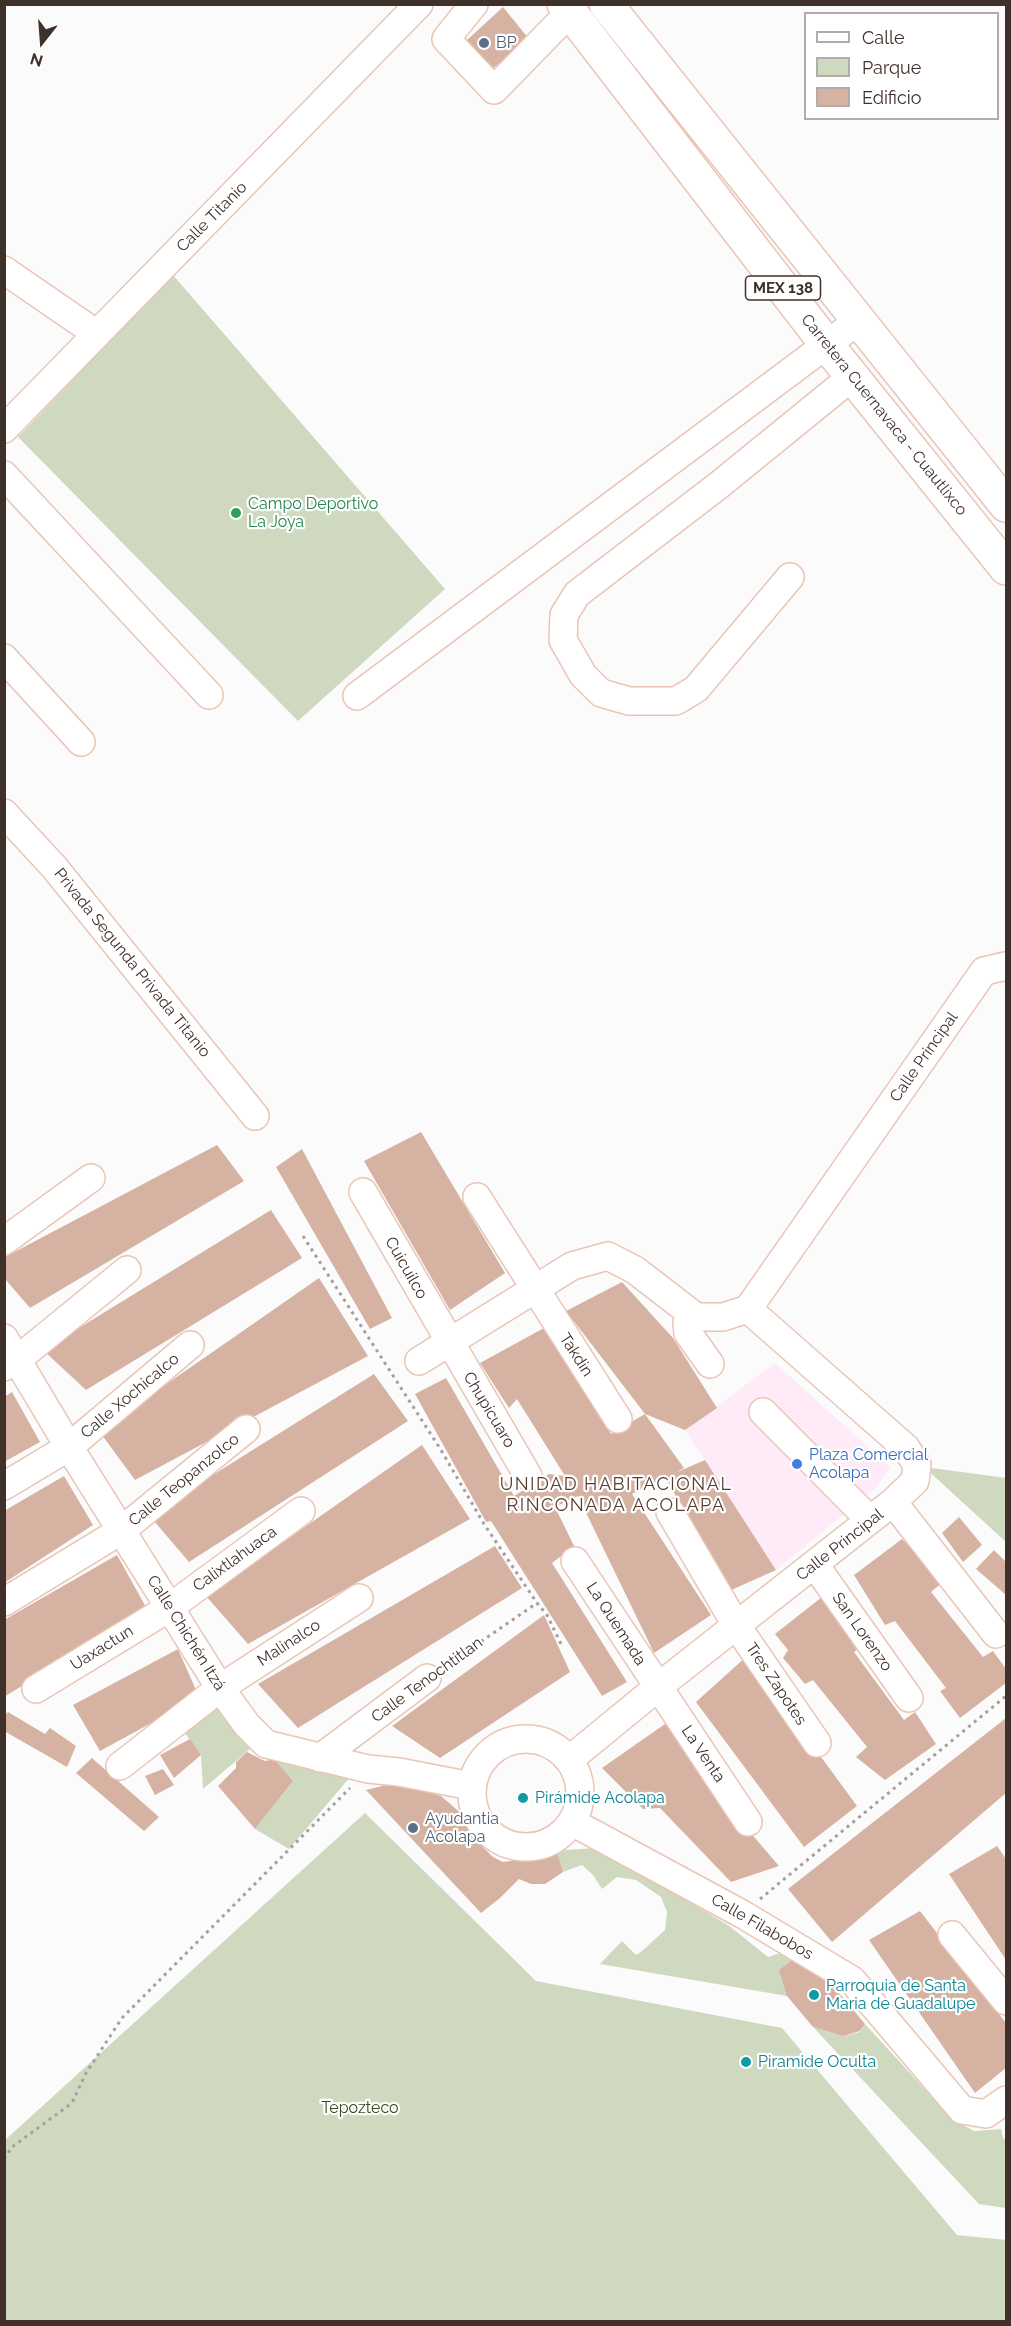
<!DOCTYPE html>
<html>
<head>
<meta charset="utf-8">
<style>
  body { margin:0 }
  #map { position:relative; width:1011px; height:2326px; overflow:hidden; background:#fbfbfb; font-family:Raleway,sans-serif }
  canvas { display:block }
  .frame { position:absolute; inset:0; border:6px solid #3f302a; pointer-events:none }
  .legend { position:absolute; left:804px; top:12px; width:195px; height:108px; box-sizing:border-box; background:#fff; border:2px solid #b2acaa; margin:0; padding:8px 10px; list-style:none; font-size:18px; color:#3f302a }
  .legend li { display:flex; align-items:center; gap:12px; height:30px }
  .legend b { width:30px; border:2px solid #b2acaa }
  .north { position:absolute; left:12px; top:12px; width:60px; height:60px; -webkit-text-stroke:4px #fff; paint-order:stroke; rotate:197deg; font-size:16px; font-weight:700; line-height:24px; text-align:center; color:#3f302a }
  .north::after { content:''; display:block; margin:auto; width:21px; height:27px; background:#3f302a; clip-path:polygon(50% 0,100% 100%,50% 72%,0 100%) }
</style>
</head>
<body>
<div id="map">
<canvas width="1011" height="2326"></canvas>
<div class="frame"></div>
<ul class="legend">
<li><b style="height:8px;background:#fff"></b>Calle</li>
<li><b style="height:16px;background:#ced9bf"></b>Parque</li>
<li><b style="height:16px;background:#d6b2a2"></b>Edificio</li>
</ul>
<div class="north">N</div>
</div>
<script>
const ctx = document.querySelector('canvas').getContext('2d');
ctx.lineJoin = 'round';
function fill(path, color) { ctx.fillStyle = color; ctx.fill(path, 'evenodd'); }
const poly = rows => new Path2D(rows.map(r => 'M' + r).join(''));
function trace(path, color, width, dash) { ctx.strokeStyle = color; ctx.lineWidth = width; ctx.lineCap = dash ? 'butt' : 'round'; ctx.setLineDash(dash || []); ctx.stroke(path); }
function drawText(font, color, halo, rows, align = 'center') {
  ctx.font = font + ' Raleway,sans-serif'; ctx.lineWidth = 4.5; ctx.setLineDash([]); ctx.textBaseline = 'middle'; ctx.strokeStyle = halo; ctx.fillStyle = color; for (const [text, x, y, turn = 0] of rows) {
    ctx.save(); ctx.translate(x, y); ctx.rotate((+turn || 0) * Math.PI / 180); ctx.textAlign = isNaN(turn) ? turn : align; if (halo) ctx.strokeText(text, 0, 0); ctx.fillText(text, 0, 0); ctx.restore();
  }
}
const commercial = poly([
  [775,1363,890,1467,877,1487,776,1570,685,1430]
]);
const green = poly([
  [173,275,445,589,298,721,18,437],
  [924,1467,1006,1478,1006,1542],
  [218,1707,250,1749,203,1789,201,1755,182,1729],
  [275,1761,351,1776,289,1849,255,1829,293,1781],
  [365,1813,536,1981,782,2028,957,2235,1006,2240,1006,2321,5,2321,5,2140],
  [598,1848,728,1925,768,1957,790,1950,798,1956,787,1996,600,1964,622,1941,636,1955,641,1952,665,1930,667,1912,661,1897,636,1880,617,1877,602,1889,593,1875,582,1865,563,1872,558,1854,565,1850],
  [865,2024,952,2119,974,2131,1001,2129,1003,2138,1006,2139,1006,2208,979,2204,813,2027,843,2036,860,2032]
]);
const building = poly([
  [503,7,529,39,491,70,466,41],
  [421,1132,505,1273,450,1310,364,1161],
  [217,1145,244,1181,30,1308,5,1279,5,1257],
  [302,1149,392,1318,370,1329,276,1167],
  [271,1210,302,1258,86,1390,43,1350],
  [319,1278,368,1356,135,1480,99,1431],
  [622,1282,673,1338,717,1408,685,1430,645,1414,684,1468,675,1473,705,1460,776,1570,729,1591,665,1477,632,1494,711,1615,654,1653,578,1496,555,1507,574,1546,552,1563,627,1682,602,1696,491,1521,486,1522,415,1394,446,1378,514,1496,549,1474,565,1476,517,1399,509,1408,480,1363,544,1328,611,1434,645,1414,566,1311],
  [374,1374,408,1421,189,1562,149,1515],
  [12,1392,40,1442,4,1462,4,1397],
  [422,1445,470,1519,248,1644,206,1596],
  [64,1476,93,1525,4,1583,4,1511],
  [959,1517,982,1545,963,1562,942,1533],
  [902,1539,944,1581,931,1592,983,1657,993,1651,1006,1669,1006,1683,960,1718,940,1691,946,1688,895,1621,885,1625,854,1575],
  [495,1546,522,1588,298,1728,258,1684],
  [994,1550,1006,1562,1006,1595,976,1569],
  [117,1555,147,1609,4,1697,4,1620],
  [822,1597,862,1646,854,1652,904,1720,915,1712,936,1744,885,1780,856,1757,867,1747,813,1680,805,1684,783,1658,788,1650,775,1634],
  [544,1615,570,1672,440,1758,392,1726],
  [178,1649,199,1697,100,1751,73,1705],
  [747,1656,857,1806,804,1847,696,1702],
  [8,1712,45,1734,50,1728,76,1746,67,1767,4,1731,4,1716],
  [1006,1718,1006,1793,832,1942,788,1889],
  [665,1724,704,1768,699,1773,779,1866,731,1882,660,1808,643,1809,602,1768],
  [190,1739,201,1755,174,1778,160,1755],
  [247,1752,265,1761,274,1759,293,1781,255,1829,218,1786,236,1768,236,1762],
  [92,1758,159,1817,144,1831,76,1773],
  [163,1769,174,1785,155,1795,145,1776],
  [390,1784,409,1786,441,1796,463,1815,482,1846,493,1857,503,1862,558,1854,563,1872,545,1884,531,1884,519,1879,500,1898,481,1913,366,1790],
  [997,1846,1006,1859,1006,1960,949,1874],
  [920,1911,1006,2023,1006,2068,975,2093,869,1940],
  [798,1956,840,1994,865,2024,860,2031,843,2036,813,2027,787,1996,779,1970]
]);
const path = poly([
  [303,1236,441,1450,484,1524,537,1603,547,1615,561,1644],
  [444,1667,537,1603],
  [760,1899,1006,1696],
  [4,2159,12,2147,72,2103,86,2073,122,2018,350,1788]
]);
const minor = poly([
  [474,4,446,39,494,90,570,12],
  [4,270,97,334],
  [4,429,419,4],
  [4,475,209,695],
  [790,577,696,689,676,701,629,701,601,693,583,675,563,640,564,615,577,594,719,485,853,376],
  [4,658,81,742],
  [357,696,858,321],
  [4,813,54,867,255,1116],
  [363,1192,528,1476],
  [477,1197,618,1419],
  [4,1241,91,1178],
  [696,1317,687,1323,688,1333,710,1364],
  [4,1338,69,1447,220,1688,247,1725,266,1744,368,1769,399,1772,471,1786],
  [419,1361,572,1266,608,1256,635,1270,696,1317,723,1317,748,1309,984,971,1006,966],
  [4,1367,18,1359,127,1270],
  [763,1412,870,1520],
  [4,1486,69,1447,190,1345],
  [893,1502,996,1634],
  [670,1512,736,1625,817,1743],
  [575,1561,748,1822],
  [815,1565,909,1698],
  [4,1602,122,1530,246,1429],
  [36,1689,169,1608,301,1511],
  '472 1793a54 54 0 1 1 108 0a54 54 0 1 1-108 0Z',
  [320,1758,427,1678],
  [569,1760,658,1687,893,1502,915,1481,917,1465,906,1448,748,1309],
  [120,1766,220,1688,359,1598],
  [572,1822,742,1914,852,1980,962,2110,986,2114,1006,2100],
  [952,1935,1006,2001]
]);
const major = poly([
  [564,4,827,345,1006,568],
  [606,4,1006,505]
]);
const markers = [
  [484,43,6,"#5c6f8a"],
  [236,513,6,"#2e9e5b"],
  [797,1464,6,"#3f7fe0"],
  [523,1798,6,"#0f9aa8"],
  [413,1828,6,"#5c6f8a"],
  [814,1995,6,"#0f9aa8"],
  [746,2062,6,"#0f9aa8"]
];
const shields = [
  [783,288,75]
];
const shieldNames = [
  ["MEX 138",783,288]
];
const serviceNames = [
  ["BP",496,43],
  ["Ayudantia",425,1819],
  ["Acolapa",425,1837]
];
const streetNames = [
  ["Calle Titanio",212,217,-45],
  ["Carretera Cuernavaca - Cuautlixco",884,415,51],
  ["Privada Segunda Privada Titanio",132,963,51],
  ["Calle Principal",924,1057,-55],
  ["Cuicuilco",406,1268,60],
  ["Takdin",576,1355,57],
  ["Calle Xochicalco",130,1396,-40],
  ["Chupícuaro",489,1410,59],
  ["Calle Teopanzolco",184,1480,-39],
  ["Calle Principal",840,1545,-38],
  ["Calixtlahuaca",235,1559,-36],
  ["La Quemada",616,1624,57],
  ["San Lorenzo",862,1632,55],
  ["Calle Chichén Itzá",186,1633,58],
  ["Malinalco",289,1643,-33],
  ["Uaxactun",102,1648,-32],
  ["Calle Tenochtitlan",427,1680,-36],
  ["Tres Zapotes",776,1684,56],
  ["La Venta",703,1754,56],
  ["Calle Filabobos",762,1927,30]
];
const leisureNames = [
  ["Campo Deportivo",248,504],
  ["La Joya",248,522]
];
const shopNames = [
  ["Plaza Comercial",809,1455],
  ["Acolapa",809,1473]
];
const cultureNames = [
  ["Pirámide Acolapa",535,1798],
  ["Parroquia de Santa",826,1986],
  ["Maria de Guadalupe",826,2004],
  ["Piramide Oculta",758,2062]
];
const parkNames = [
  ["Tepozteco",360,2108]
];
const neighbourhoodNames = [
  ["UNIDAD HABITACIONAL",616,1485],
  ["RINCONADA ACOLAPA",616,1506]
];
fill(commercial, '#ffeaf8');
fill(green, '#ced9bf');
fill(building, '#d6b2a2');
trace(minor, '#eac5b5', 30);
trace(major, '#eac5b5', 36);
trace(path, '#a59f9c', 3, [3, 4.5]);
trace(minor, '#fff', 27);
trace(major, '#fff', 33);
for (const [x, y, r, color] of markers) { const dot = new Path2D(); dot.arc(x, y, r, 0, 2 * Math.PI); ctx.fillStyle = color; ctx.fill(dot); trace(dot, '#fff', 2); }
for (const [x, y, w] of shields) { const box = new Path2D(); box.roundRect(x - w / 2, y - 12, w, 24, 4.5); ctx.fillStyle = '#fff'; ctx.fill(box); trace(box, '#3f302a', 1.5); }
drawText('bold 15px', '#3f302a', null, shieldNames);
drawText('16px', '#4e5e75', '#fff', serviceNames, 'left');
drawText('16px', '#3f302a', '#fff', streetNames);
drawText('16px', '#27864d', '#fff', leisureNames, 'left');
drawText('16px', '#366cbe', '#fff', shopNames, 'left');
drawText('16px', '#0d838f', '#fff', cultureNames, 'left');
drawText('16px', '#39491a', '#fff', parkNames);
ctx.letterSpacing = '1.5px';
drawText('18px', '#5a3c2f', '#fff', neighbourhoodNames);
ctx.letterSpacing = '0px';
</script>
</body>
</html>
